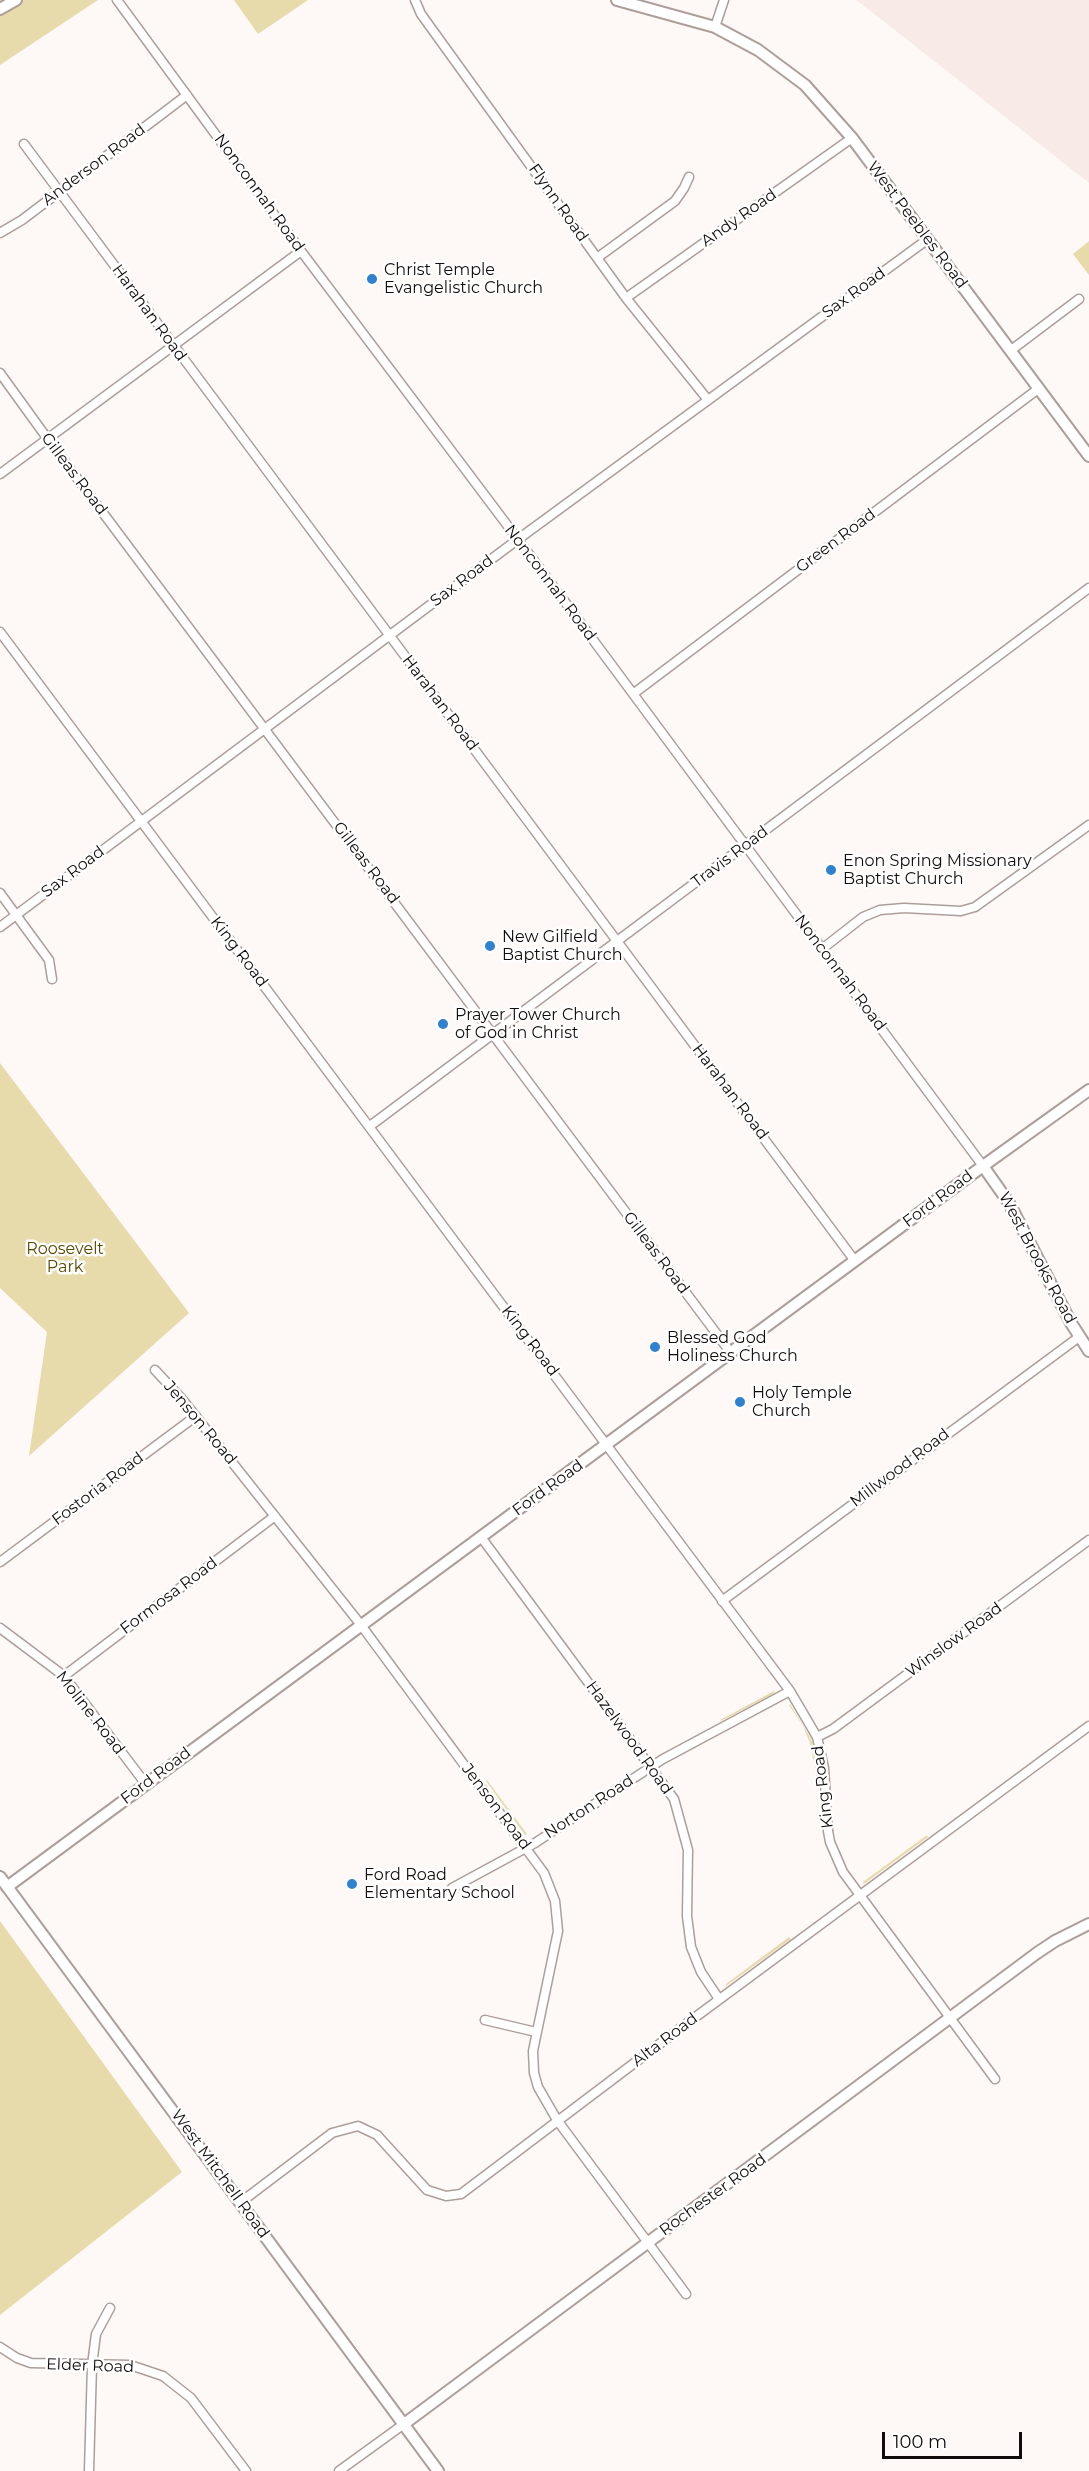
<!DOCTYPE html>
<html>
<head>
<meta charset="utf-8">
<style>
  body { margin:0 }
  #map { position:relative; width:1089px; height:2471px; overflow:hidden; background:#fef8f6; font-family:Montserrat,sans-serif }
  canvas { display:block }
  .scale { position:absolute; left:882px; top:2432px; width:140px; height:27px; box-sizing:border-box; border:3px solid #120d0c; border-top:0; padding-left:8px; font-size:18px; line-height:21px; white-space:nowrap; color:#120d0c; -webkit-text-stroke:4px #fff; paint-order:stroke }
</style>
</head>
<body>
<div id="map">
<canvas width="1089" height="2471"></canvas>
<div class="scale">100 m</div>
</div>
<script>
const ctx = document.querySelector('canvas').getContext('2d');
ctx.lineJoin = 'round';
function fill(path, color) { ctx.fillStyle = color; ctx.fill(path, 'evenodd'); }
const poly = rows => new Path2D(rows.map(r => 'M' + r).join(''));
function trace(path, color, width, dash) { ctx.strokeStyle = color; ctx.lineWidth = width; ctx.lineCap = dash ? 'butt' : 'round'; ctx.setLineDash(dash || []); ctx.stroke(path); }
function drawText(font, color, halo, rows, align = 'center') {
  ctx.font = font + ' Montserrat,sans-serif'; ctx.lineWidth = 5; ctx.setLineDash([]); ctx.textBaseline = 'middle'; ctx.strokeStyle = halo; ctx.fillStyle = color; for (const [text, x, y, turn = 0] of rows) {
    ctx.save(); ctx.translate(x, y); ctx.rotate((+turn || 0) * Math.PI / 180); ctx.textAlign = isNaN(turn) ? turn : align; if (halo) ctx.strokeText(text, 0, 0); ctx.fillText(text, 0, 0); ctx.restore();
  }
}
const built = poly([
  [856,0,1089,0,1089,183,881,19]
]);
const green = poly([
  [0,0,98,0,0,65],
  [234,0,308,0,258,34],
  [1089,241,1089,275,1073,254],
  [0,1063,189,1313,29,1456,47,1332,0,1288],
  [774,1691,775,1692,773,1694,721,1721,720,1720],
  [790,1704,811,1739,816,1757,818,1779,817,1779,810,1743,803,1726,789,1705],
  [487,1780,527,1834,525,1835,486,1781],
  [927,1835,928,1837,864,1884,863,1882],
  [0,1921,182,2172,0,2315],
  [789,1937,791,1939,726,1986,726,1984]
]);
const street = poly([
  [117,0,301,251,565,602,983,1166],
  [415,0,421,14,626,298,708,400],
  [715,27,724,0],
  [24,144,855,1261],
  [0,233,22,220,187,95],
  [597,258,675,201,684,188,689,177],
  [626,298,852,138],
  [1010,351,1079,299],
  [0,373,47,438,731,1353],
  [0,474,301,251],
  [0,632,790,1691,817,1737,824,1768,828,1831,830,1842,843,1872,995,2079],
  [633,694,1038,389],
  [0,893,49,960,52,979],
  [0,927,517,540,928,239],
  [822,949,863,917,880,910,904,908,961,911,975,907,1089,825],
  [370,1126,1089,588],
  [155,1370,182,1399,361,1625,544,1873,555,1901,558,1931,533,2051,534,2073,538,2087,557,2120,686,2294],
  [481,1537,674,1799,688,1850,687,1916,691,1947,701,1972,719,1999],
  [0,1562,196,1416],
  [722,1601,1079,1337],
  [0,1628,64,1676,145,1783],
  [64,1676,275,1516],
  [817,1737,833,1729,1089,1540],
  [452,1888,535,1843,663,1759,790,1691],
  [485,2020,536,2032],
  [241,2202,332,2133,358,2126,377,2135,427,2190,446,2196,461,2194,678,2030,1089,1726],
  [0,2347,17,2358,31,2363,130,2365,163,2376,191,2398,246,2471],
  [89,2471,92,2365,96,2334,110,2308],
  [339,2471,404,2424]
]);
const secondary = poly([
  [617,0,715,27,758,50,805,85,852,138,1089,456],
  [0,9,16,0],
  [983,1166,1009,1203,1071,1323,1089,1351],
  [0,1877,438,2471],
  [7,1887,983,1166,1089,1090],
  [404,2424,1037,1953,1055,1941,1089,1924]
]);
const markers = [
  [372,279,6,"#3081d0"],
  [831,870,6,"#3081d0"],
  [490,946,6,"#3081d0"],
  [443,1024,6,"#3081d0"],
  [655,1347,6,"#3081d0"],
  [740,1402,6,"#3081d0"],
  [352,1884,6,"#3081d0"]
];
const streetNames = [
  ["Anderson Road",94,165,-37],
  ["Nonconnah Road",259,193,54],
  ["Flynn Road",558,203,55],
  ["Andy Road",739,218,-35],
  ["West Peebles Road",917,225,53],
  ["Sax Road",854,293,-36],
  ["Harahan Road",149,313,54],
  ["Gilleas Road",74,474,53],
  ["Green Road",836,541,-37],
  ["Sax Road",462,581,-37],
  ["Nonconnah Road",550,583,53],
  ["Harahan Road",440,703,53],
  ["Travis Road",730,857,-37],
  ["Gilleas Road",366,863,53],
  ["Sax Road",73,872,-37],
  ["King Road",239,952,53],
  ["Nonconnah Road",840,973,53],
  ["Harahan Road",730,1092,53],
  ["Ford Road",938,1199,-37],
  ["Gilleas Road",656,1253,53],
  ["West Brooks Road",1037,1258,62],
  ["King Road",530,1341,53],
  ["Jenson Road",200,1423,50],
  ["Millwood Road",900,1468,-37],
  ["Ford Road",548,1488,-36],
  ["Fostoria Road",98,1489,-37],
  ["Formosa Road",169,1596,-37],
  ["Winslow Road",954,1640,-36],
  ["Moline Road",90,1713,52],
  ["Hazelwood Road",629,1738,54],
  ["Ford Road",156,1776,-37],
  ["King Road",823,1787,-97],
  ["Jenson Road",496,1807,53],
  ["Norton Road",589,1807,-33],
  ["Alta Road",665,2040,-37],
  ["West Mitchell Road",220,2174,54],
  ["Rochester Road",713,2195,-36],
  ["Elder Road",90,2366,2]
];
const poiNames = [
  ["Christ Temple",384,270],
  ["Evangelistic Church",384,288],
  ["Enon Spring Missionary",843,861],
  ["Baptist Church",843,879],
  ["New Gilfield",502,937],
  ["Baptist Church",502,955],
  ["Prayer Tower Church",455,1015],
  ["of God in Christ",455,1033],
  ["Blessed God",667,1338],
  ["Holiness Church",667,1356],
  ["Holy Temple",752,1393],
  ["Church",752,1411],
  ["Ford Road",364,1875],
  ["Elementary School",364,1893]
];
const parkNames = [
  ["Roosevelt",65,1249],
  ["Park",65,1267]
];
fill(built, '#f8eae6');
fill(green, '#e7dbab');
trace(street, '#ad9e9a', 11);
trace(secondary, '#ad9e9a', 14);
trace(street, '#fff', 8);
trace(secondary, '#fff', 10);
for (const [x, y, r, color] of markers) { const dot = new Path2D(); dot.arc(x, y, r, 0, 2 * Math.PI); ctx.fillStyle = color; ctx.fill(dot); trace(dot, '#fff', 2); }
drawText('16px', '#120d0c', '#fff', streetNames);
drawText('16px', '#120d0c', '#fff', poiNames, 'left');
drawText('16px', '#584900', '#fff', parkNames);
</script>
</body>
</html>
